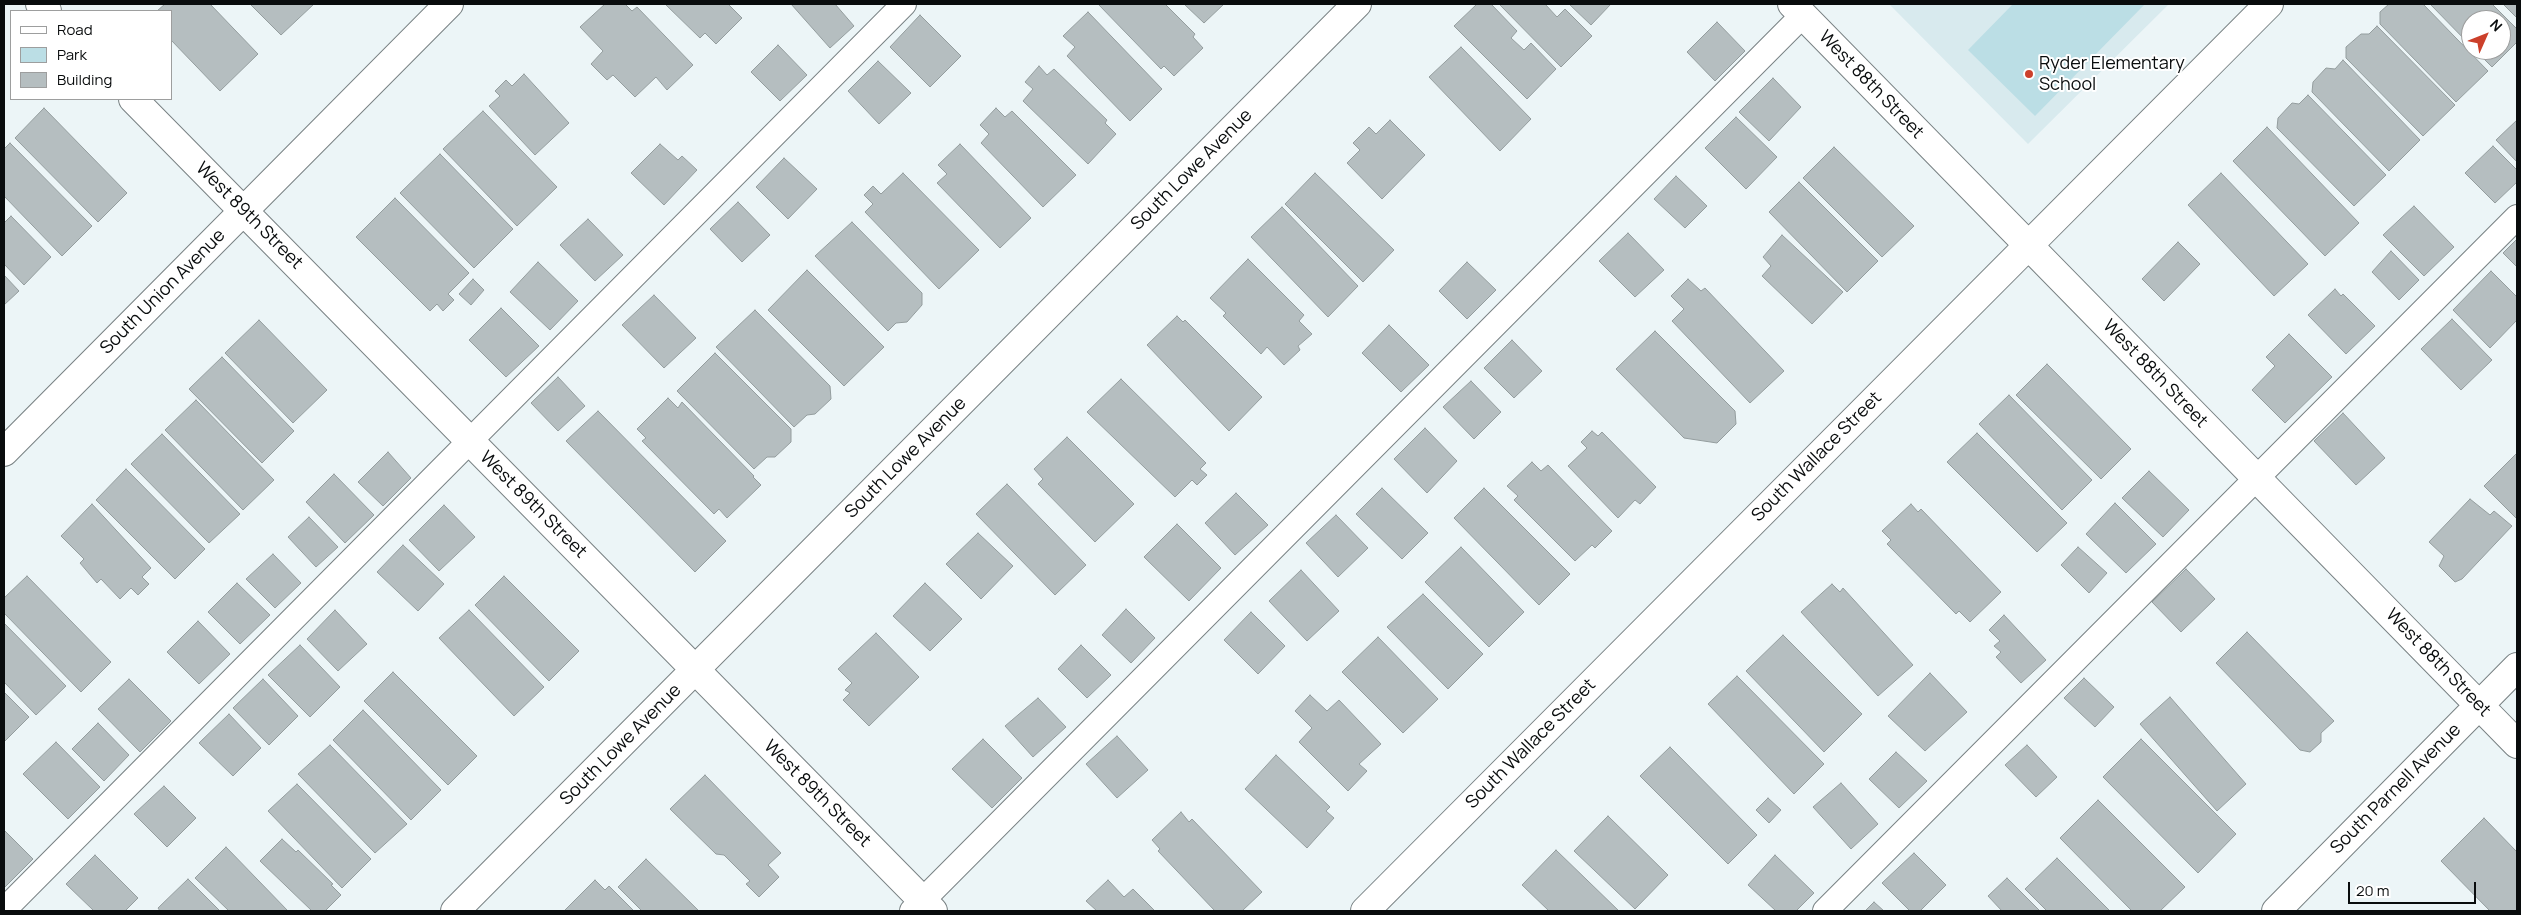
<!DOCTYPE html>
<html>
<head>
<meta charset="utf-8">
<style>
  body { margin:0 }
  #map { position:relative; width:2521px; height:915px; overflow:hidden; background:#ecf5f7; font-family:Manrope,sans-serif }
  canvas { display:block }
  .frame { position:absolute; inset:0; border:5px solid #090c0d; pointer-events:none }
  .legend { position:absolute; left:10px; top:10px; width:162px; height:90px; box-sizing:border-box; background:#fff; border:1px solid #9d9e9e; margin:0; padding:6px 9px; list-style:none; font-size:15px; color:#090c0d }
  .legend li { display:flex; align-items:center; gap:10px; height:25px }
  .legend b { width:25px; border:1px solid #9d9e9e }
  .north { position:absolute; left:2461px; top:10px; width:50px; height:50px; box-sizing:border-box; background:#fff; border:1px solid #9d9e9e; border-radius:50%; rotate:46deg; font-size:14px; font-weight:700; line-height:20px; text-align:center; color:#090c0d }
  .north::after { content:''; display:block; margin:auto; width:18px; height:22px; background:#cc402b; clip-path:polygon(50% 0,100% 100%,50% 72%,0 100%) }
  .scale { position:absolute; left:2348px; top:882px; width:128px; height:22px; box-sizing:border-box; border:2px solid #090c0d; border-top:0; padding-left:6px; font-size:15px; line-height:18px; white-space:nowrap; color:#090c0d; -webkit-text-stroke:4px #fff; paint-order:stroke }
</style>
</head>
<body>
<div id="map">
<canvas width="2521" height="915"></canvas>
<div class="frame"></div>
<ul class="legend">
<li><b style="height:6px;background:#fff"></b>Road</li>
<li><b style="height:14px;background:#bbdee5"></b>Park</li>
<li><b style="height:14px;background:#b5bec0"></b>Building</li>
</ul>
<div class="north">N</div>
<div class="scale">20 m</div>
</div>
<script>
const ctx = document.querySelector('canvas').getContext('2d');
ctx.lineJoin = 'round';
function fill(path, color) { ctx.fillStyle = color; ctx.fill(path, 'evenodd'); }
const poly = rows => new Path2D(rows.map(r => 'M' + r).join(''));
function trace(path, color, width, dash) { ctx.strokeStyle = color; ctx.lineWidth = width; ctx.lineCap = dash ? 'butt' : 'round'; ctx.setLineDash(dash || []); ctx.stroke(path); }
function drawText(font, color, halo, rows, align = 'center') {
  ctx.font = font + ' Manrope,sans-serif'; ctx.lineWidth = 4; ctx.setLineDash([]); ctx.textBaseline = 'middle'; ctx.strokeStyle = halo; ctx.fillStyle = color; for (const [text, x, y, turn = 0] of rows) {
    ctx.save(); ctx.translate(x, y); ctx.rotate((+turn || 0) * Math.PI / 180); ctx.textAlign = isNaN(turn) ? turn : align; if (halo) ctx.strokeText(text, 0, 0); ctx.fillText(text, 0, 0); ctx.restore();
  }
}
const built = poly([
  [1889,4,2169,4,2028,144]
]);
const green = poly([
  [2013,4,2145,4,2035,116,1968,50]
]);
const building = poly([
  [165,4,210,4,258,54,220,91,171,40,171,11,157,11,165,4],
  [250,4,314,4,281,35,250,4],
  [605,4,625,4,632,11,637,7,693,65,667,90,656,77,635,97,613,75,607,80,591,64,603,51,580,27,605,4],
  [665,4,728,4,742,18,716,44,705,33,700,38,665,4],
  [791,4,835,4,854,26,830,48,791,4],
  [1098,4,1165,4,1195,34,1193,37,1203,48,1174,76,1164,66,1161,69,1098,4],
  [1184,4,1224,4,1204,23,1184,4],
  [1477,4,1491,4,1517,31,1511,38,1524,50,1531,43,1556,69,1527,99,1454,26,1477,4],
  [1499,4,1545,4,1557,17,1565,9,1592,36,1561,67,1499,4],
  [1569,4,1611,4,1591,25,1569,4],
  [2389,4,2423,4,2488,71,2456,102,2380,24,2380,12,2389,4],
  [2430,4,2492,4,2517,29,2517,42,2492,67,2475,50,2501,50,2501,20,2471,20,2471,46,2430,4],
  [2503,4,2517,4,2517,18,2503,4],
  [1088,12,1162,89,1130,121,1067,56,1075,47,1063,36,1088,12],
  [920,15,961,56,930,87,890,47,920,15],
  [1717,22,1745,51,1715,81,1687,52,1717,22],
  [2377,26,2455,105,2423,136,2346,58,2346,47,2361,34,2369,34,2377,26],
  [778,45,807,75,780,101,751,72,778,45],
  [1461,47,1531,119,1500,151,1429,77,1461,47],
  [2343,60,2420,140,2389,171,2312,92,2313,82,2326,68,2335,69,2343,60],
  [878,61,911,93,879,124,848,91,878,61],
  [1039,66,1047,75,1054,69,1107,120,1105,123,1116,134,1088,164,1023,101,1033,89,1025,82,1039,66],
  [524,74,569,123,535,155,489,106,500,96,495,91,506,80,512,86,524,74],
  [1773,78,1801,107,1769,141,1739,112,1773,78],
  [2308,95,2386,175,2354,206,2277,128,2278,118,2292,103,2299,104,2308,95],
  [44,108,127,193,98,222,15,138,44,108],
  [996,108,1005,117,1012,111,1076,175,1043,207,981,143,989,134,980,125,996,108],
  [483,111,557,187,517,226,443,149,483,111],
  [1736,117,1777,157,1746,189,1705,148,1736,117],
  [1390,120,1425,155,1382,199,1347,163,1360,150,1353,143,1369,127,1376,134,1390,120],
  [2517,120,2517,162,2496,140,2517,120],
  [2267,127,2359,223,2325,256,2233,161,2267,127],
  [10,143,92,226,62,256,4,196,4,149,10,143],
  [660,144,678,160,682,156,697,170,664,205,631,173,660,144],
  [960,144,1031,218,1000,248,937,183,947,174,938,165,960,144],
  [2493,146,2517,170,2517,182,2495,203,2465,173,2493,146],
  [1834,147,1914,226,1882,257,1803,178,1834,147],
  [440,154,513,229,474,268,400,193,440,154],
  [784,158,817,189,788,219,756,187,784,158],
  [903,173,979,250,939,289,865,212,873,204,864,195,873,186,881,194,903,173],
  [1315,173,1394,250,1363,282,1285,204,1315,173],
  [2221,173,2308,264,2274,296,2188,205,2221,173],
  [1676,176,1707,206,1685,228,1654,199,1676,176],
  [1799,182,1878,261,1847,292,1769,212,1799,182],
  [395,198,469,273,448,294,454,300,443,311,437,304,430,311,356,237,395,198],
  [738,202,770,235,742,262,710,229,738,202],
  [2414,206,2454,247,2424,276,2383,235,2414,206],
  [1282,207,1358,286,1328,317,1251,237,1282,207],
  [11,216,51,257,24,285,4,264,4,223,11,216],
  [588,219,623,255,595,281,560,245,588,219],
  [852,222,922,293,922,305,907,322,896,323,888,331,815,256,852,222],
  [1628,233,1664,270,1635,297,1599,261,1628,233],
  [1782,235,1843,292,1812,324,1762,276,1771,266,1763,257,1782,235],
  [2517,239,2517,267,2503,253,2517,239],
  [2178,242,2200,264,2164,301,2142,279,2178,242],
  [2391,251,2419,280,2399,300,2372,272,2391,251],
  [1248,259,1304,315,1299,321,1312,334,1298,346,1300,350,1284,365,1267,347,1261,354,1223,316,1226,313,1210,298,1248,259],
  [538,262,578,301,550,330,510,292,538,262],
  [1467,262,1496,290,1467,319,1439,291,1467,262],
  [807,270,884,347,844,386,768,310,807,270],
  [2491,271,2517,297,2517,320,2490,348,2453,310,2491,271],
  [4,275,19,291,4,305,4,275],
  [473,279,484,290,471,305,459,294,473,279],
  [1688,279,1701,291,1705,288,1784,371,1750,403,1672,321,1684,309,1671,296,1688,279],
  [2335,289,2341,296,2343,294,2375,326,2346,354,2308,315,2335,289],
  [654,295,696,338,664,368,622,325,654,295],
  [501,308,539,346,506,377,469,340,501,308],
  [755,310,830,386,831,399,815,414,807,415,794,427,716,347,755,310],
  [1177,316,1183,322,1185,320,1262,397,1229,431,1147,345,1177,316],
  [2452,319,2492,360,2461,390,2421,349,2452,319],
  [259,320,327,390,293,423,225,353,259,320],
  [1389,325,1429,365,1401,392,1362,353,1389,325],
  [1655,331,1735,411,1736,424,1717,443,1684,438,1616,369,1655,331],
  [2289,334,2332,377,2285,423,2252,390,2275,366,2266,357,2289,334],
  [1512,340,1542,371,1514,398,1484,368,1512,340],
  [715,353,791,429,791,442,775,457,767,457,754,469,677,391,715,353],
  [222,357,294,431,262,463,189,389,222,357],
  [2047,364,2131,449,2101,479,2016,395,2047,364],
  [558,377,585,406,558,431,531,403,558,377],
  [1121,379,1206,463,1200,469,1207,475,1197,485,1192,480,1175,497,1087,412,1121,379],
  [1471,381,1501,412,1474,439,1443,407,1471,381],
  [2009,395,2092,480,2062,510,1979,424,2009,395],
  [668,398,678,408,682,402,754,476,753,477,761,485,727,518,719,509,714,514,642,441,646,438,637,429,668,398],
  [196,400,274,480,243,510,165,430,196,400],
  [598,411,726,541,695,572,566,441,598,411],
  [2343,413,2385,458,2356,485,2314,441,2343,413],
  [1425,428,1457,461,1427,493,1394,459,1425,428],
  [1592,431,1598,436,1602,432,1656,487,1640,504,1635,500,1618,518,1568,466,1587,448,1581,442,1592,431],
  [1977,433,2067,523,2037,552,1947,462,1977,433],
  [162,434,240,514,209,543,131,464,162,434],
  [1067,437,1134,504,1095,542,1038,484,1043,479,1034,469,1067,437],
  [388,452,411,478,383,506,358,482,388,452],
  [2517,453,2517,519,2484,486,2517,453],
  [1532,462,1541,471,1548,465,1612,531,1595,548,1592,545,1575,561,1514,500,1518,496,1507,486,1532,462],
  [126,469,205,549,175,579,96,500,126,469],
  [2149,471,2189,510,2163,537,2122,498,2149,471],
  [334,474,374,515,345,543,306,502,334,474],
  [1007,484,1086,565,1055,595,976,514,1007,484],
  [1382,488,1428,533,1402,559,1356,514,1382,488],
  [1484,488,1570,574,1539,605,1454,518,1484,488],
  [1236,493,1268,525,1235,555,1205,523,1236,493],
  [2470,499,2490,515,2494,511,2512,526,2462,579,2455,582,2439,566,2444,556,2429,542,2470,499],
  [2115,503,2156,544,2126,573,2086,534,2115,503],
  [92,504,151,568,142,577,149,584,138,595,131,588,120,599,101,579,97,583,80,563,84,559,61,536,92,504],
  [1911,504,1918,512,1921,509,2001,592,1970,622,1959,611,1956,614,1887,544,1891,540,1882,531,1911,504],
  [444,505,475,537,439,571,409,540,444,505],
  [1336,515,1368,548,1338,577,1306,543,1336,515],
  [309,517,338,547,316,567,288,537,309,517],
  [1177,524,1221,568,1189,601,1144,557,1177,524],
  [978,533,1013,566,981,599,946,564,978,533],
  [403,545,444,584,418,611,377,572,403,545],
  [1461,547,1524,612,1489,647,1425,582,1461,547],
  [2078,547,2107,573,2089,593,2061,565,2078,547],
  [273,554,301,583,275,608,246,579,273,554],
  [2186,569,2215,599,2181,632,2152,602,2186,569],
  [1301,570,1339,611,1307,641,1269,601,1301,570],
  [27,576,111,662,81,692,4,613,4,598,27,576],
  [504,576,579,651,549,681,475,605,504,576],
  [237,583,270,615,240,644,208,612,237,583],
  [925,583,962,619,930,651,893,616,925,583],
  [1832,584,1840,592,1843,588,1913,665,1878,696,1801,612,1832,584],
  [1423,594,1483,654,1448,689,1387,627,1423,594],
  [1126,609,1155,638,1131,663,1102,635,1126,609],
  [335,610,367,644,338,671,307,639,335,610],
  [469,610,544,687,514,716,439,638,469,610],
  [1251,612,1285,646,1258,674,1224,640,1251,612],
  [2004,615,2046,660,2021,683,1996,657,2001,652,1994,646,2000,641,1989,630,2004,615],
  [198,621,230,654,199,684,167,652,198,621],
  [4,623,66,686,36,715,4,682,4,623],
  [2247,632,2334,721,2321,733,2321,742,2310,752,2300,750,2216,663,2247,632],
  [876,633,919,677,869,726,843,700,850,693,845,690,852,683,838,669,876,633],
  [1783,635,1862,714,1824,752,1746,671,1783,635],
  [1378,637,1438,699,1403,733,1342,672,1378,637],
  [300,645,340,687,310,717,268,675,300,645],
  [1081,645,1111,675,1087,698,1058,669,1081,645],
  [393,672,477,756,448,785,364,701,393,672],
  [1930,673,1967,712,1925,751,1888,716,1930,673],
  [1737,676,1824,764,1794,794,1708,704,1737,676],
  [2084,678,2114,707,2095,727,2064,698,2084,678],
  [129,679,171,721,140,752,98,709,129,679],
  [263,679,298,716,269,745,233,708,263,679],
  [4,692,29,717,4,742,4,692],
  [1310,695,1327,711,1339,700,1381,744,1359,764,1367,771,1348,791,1299,742,1312,728,1295,711,1310,695],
  [2170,697,2246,784,2217,811,2140,724,2170,697],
  [1038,698,1066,727,1033,757,1005,726,1038,698],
  [363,710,441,790,411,820,333,740,363,710],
  [229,714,261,748,233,776,199,743,229,714],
  [98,723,129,755,104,781,72,749,98,723],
  [1117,736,1148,770,1117,798,1086,764,1117,736],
  [983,739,1022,778,992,808,952,769,983,739],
  [2141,739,2236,834,2198,873,2103,777,2141,739],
  [56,742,100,787,68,819,23,774,56,742],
  [330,745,407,824,375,853,298,774,330,745],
  [2027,745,2057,777,2036,797,2005,765,2027,745],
  [1670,747,1757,835,1728,864,1640,776,1670,747],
  [1896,752,1927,781,1899,808,1869,779,1896,752],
  [1276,755,1330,807,1326,811,1334,818,1307,848,1245,789,1276,755],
  [705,775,781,853,768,865,779,877,759,897,746,884,750,881,724,855,716,854,670,809,705,775],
  [1841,783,1878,824,1851,849,1813,807,1841,783],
  [297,784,371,859,342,888,268,811,297,784],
  [164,786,196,818,167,847,134,814,164,786],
  [1768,798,1781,810,1769,823,1756,810,1768,798],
  [2098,800,2185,887,2160,911,2132,911,2060,838,2098,800],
  [1181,812,1189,822,1192,819,1262,892,1242,911,1215,911,1158,851,1160,849,1152,840,1181,812],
  [1608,816,1668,875,1635,909,1574,851,1608,816],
  [2484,818,2517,852,2517,911,2490,911,2441,861,2484,818],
  [4,830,33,859,4,888,4,830],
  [282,839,296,852,298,850,333,884,331,885,341,895,325,911,312,911,260,861,282,839],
  [226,847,288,911,229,911,195,878,226,847],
  [1556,850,1619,911,1549,911,1522,885,1556,850],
  [1914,853,1946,885,1920,911,1910,911,1882,883,1914,853],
  [95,855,138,898,125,911,94,911,66,884,95,855],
  [1775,855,1814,893,1796,911,1776,911,1748,885,1775,855],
  [2057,858,2110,911,2047,911,2025,889,2057,858],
  [646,859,699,911,642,911,618,887,646,859],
  [2007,878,2040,911,2002,911,1988,896,2007,878],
  [188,879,220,911,160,911,158,908,188,879],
  [595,880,605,890,609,886,634,911,567,911,565,910,595,880],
  [1108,880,1124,897,1133,889,1155,911,1097,911,1086,901,1108,880],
  [1874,902,1884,911,1865,911,1874,902]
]);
const lane = poly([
  [4,910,904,4],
  [912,911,1803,15],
  [1825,911,2517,217]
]);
const street = poly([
  [40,4,47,11],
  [1792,4,2517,744],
  [133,99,933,911],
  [4,452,449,4],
  [455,911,1357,4],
  [1365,911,2269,4],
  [2276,911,2517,667]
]);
const markers = [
  [2029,74,5,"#cc402b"]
];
const poiNames = [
  ["Ryder Elementary",2039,64],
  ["School",2039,85]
];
const streetNames = [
  ["West 88th Street",1871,85,46],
  ["South Lowe Avenue",1192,170,-45],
  ["West 89th Street",249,216,45],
  ["South Union Avenue",163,292,-45],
  ["West 88th Street",2155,374,46],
  ["South Wallace Street",1817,457,-45],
  ["South Lowe Avenue",906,458,-45],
  ["West 89th Street",533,505,45],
  ["West 88th Street",2438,663,46],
  ["South Wallace Street",1531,744,-45],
  ["South Lowe Avenue",621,745,-45],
  ["South Parnell Avenue",2396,789,-45],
  ["West 89th Street",817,794,45]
];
fill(built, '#d8eaee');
fill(green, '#bbdee5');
fill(building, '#b5bec0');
trace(building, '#949d9e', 1);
trace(lane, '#788183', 26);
trace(street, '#788183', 30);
trace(lane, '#fff', 24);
trace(street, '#fff', 28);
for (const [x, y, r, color] of markers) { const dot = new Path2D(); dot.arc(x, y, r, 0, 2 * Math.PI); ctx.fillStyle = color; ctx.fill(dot); trace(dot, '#fff', 2); }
drawText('18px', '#090c0d', '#fff', poiNames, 'left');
drawText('18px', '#090c0d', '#fff', streetNames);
</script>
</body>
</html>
